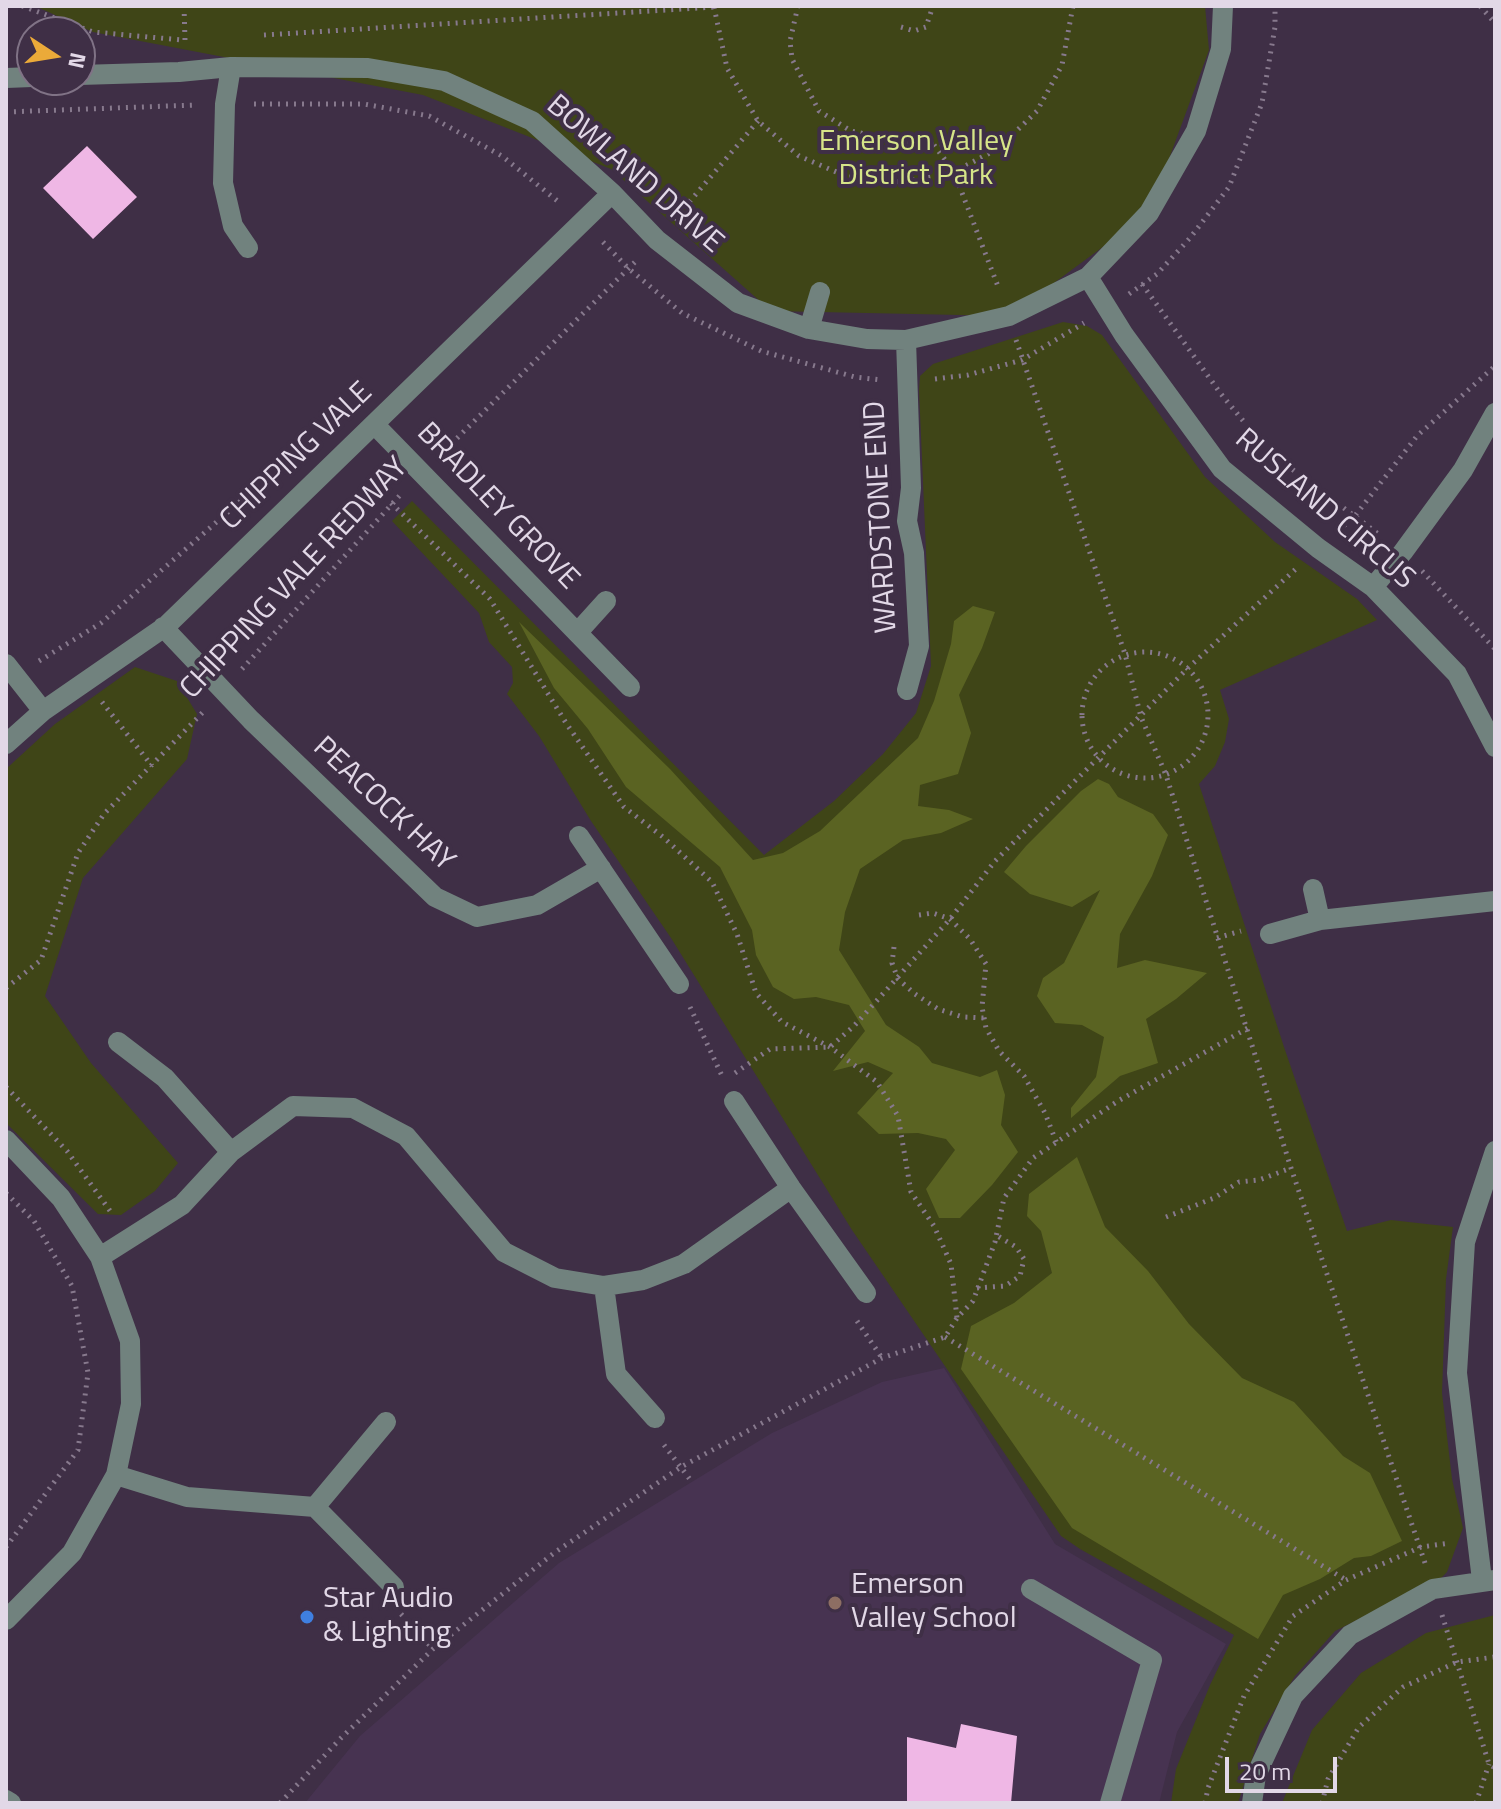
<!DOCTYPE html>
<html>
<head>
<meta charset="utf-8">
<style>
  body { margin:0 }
  #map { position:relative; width:1501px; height:1809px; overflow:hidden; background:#3f2f46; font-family:"Titillium Web",sans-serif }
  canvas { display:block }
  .frame { position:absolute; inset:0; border:8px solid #e2d8e7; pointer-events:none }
  .north { position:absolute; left:16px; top:16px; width:80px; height:80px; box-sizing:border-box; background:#3f2f46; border:2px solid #807386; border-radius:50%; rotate:102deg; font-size:22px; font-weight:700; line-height:32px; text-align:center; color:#e2d8e7 }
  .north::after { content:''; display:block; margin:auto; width:28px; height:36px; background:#ebaa39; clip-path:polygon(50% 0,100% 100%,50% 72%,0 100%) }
  .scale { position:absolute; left:1225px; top:1757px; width:112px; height:36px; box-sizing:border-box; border:4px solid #e2d8e7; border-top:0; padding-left:10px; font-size:24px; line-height:28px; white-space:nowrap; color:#e2d8e7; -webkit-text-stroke:6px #3f2f46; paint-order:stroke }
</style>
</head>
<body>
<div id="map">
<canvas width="1501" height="1809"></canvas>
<div class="frame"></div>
<div class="north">N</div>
<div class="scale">20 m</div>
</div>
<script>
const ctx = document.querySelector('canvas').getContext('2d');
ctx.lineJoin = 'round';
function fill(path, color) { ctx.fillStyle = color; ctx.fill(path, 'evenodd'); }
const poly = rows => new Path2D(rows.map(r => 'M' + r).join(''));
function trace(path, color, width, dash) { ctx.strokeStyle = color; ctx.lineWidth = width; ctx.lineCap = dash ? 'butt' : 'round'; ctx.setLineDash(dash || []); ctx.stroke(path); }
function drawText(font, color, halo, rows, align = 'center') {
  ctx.font = font + ' "Titillium Web",sans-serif'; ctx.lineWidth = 8; ctx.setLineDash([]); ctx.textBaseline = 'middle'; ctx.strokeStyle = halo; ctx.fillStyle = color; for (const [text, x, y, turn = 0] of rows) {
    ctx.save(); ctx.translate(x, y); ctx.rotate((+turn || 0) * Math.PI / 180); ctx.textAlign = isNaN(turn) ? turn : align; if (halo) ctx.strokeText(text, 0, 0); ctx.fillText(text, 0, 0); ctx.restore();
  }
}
const built = poly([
  [944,1368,1055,1544,1226,1644,1177,1732,1159,1803,305,1803,360,1736,559,1563,772,1433,882,1382]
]);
const green = poly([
  [35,6,1205,6,1209,50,1149,213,1009,316,771,311,611,169,423,95,93,32],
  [1063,322,1087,326,1102,335,1205,477,1275,542,1357,599,1377,620,1220,690,1229,719,1225,742,1215,766,1199,784,1284,1047,1347,1231,1391,1220,1453,1227,1446,1279,1442,1393,1452,1479,1463,1528,1447,1572,1441,1578,1335,1631,1295,1676,1260,1734,1238,1803,1171,1803,1176,1769,1210,1685,1234,1635,1080,1549,1061,1536,852,1230,671,938,591,821,539,736,507,694,513,683,512,667,489,642,479,613,392,521,412,501,764,855,834,801,883,754,916,713,931,666,919,390,920,376,933,364],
  [135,667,177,681,197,714,187,759,83,878,45,996,91,1063,178,1163,155,1191,121,1215,98,1214,6,1123,6,769,55,724],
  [1495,1615,1495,1803,1282,1803,1312,1730,1361,1673,1426,1633]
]);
const forest = poly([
  [973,606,995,612,982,648,959,695,971,733,958,774,920,785,918,806,949,810,973,819,941,833,903,840,860,869,845,912,839,950,886,1025,919,1047,932,1063,980,1077,997,1070,1005,1095,1001,1125,1018,1152,992,1185,960,1218,939,1218,926,1189,955,1150,946,1139,918,1133,879,1134,857,1113,893,1073,868,1062,833,1071,865,1031,849,1005,816,997,794,999,773,987,756,955,752,930,720,867,626,787,588,729,554,688,519,622,670,769,753,860,783,853,820,831,918,738,934,701,951,644,954,621],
  [1098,779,1109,784,1118,797,1153,814,1168,835,1152,876,1120,934,1117,968,1145,960,1207,973,1176,999,1146,1019,1158,1063,1120,1076,1071,1118,1071,1108,1096,1077,1104,1037,1082,1025,1055,1023,1037,996,1043,978,1064,963,1100,890,1072,907,1030,894,1004,872,1026,846,1081,791],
  [1077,1157,1105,1227,1148,1271,1189,1324,1242,1378,1294,1402,1343,1456,1370,1473,1402,1541,1371,1556,1354,1558,1320,1579,1283,1595,1258,1639,1072,1528,961,1369,971,1326,1014,1303,1052,1273,1041,1231,1027,1216,1029,1194]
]);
const building = poly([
  [87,146,137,197,93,239,43,188],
  [961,1724,1017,1736,1011,1803,907,1803,907,1737,956,1748]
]);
const path = poly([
  [22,6,93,32,182,40],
  [184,6,185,40],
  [798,6,790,41,792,59,819,111,851,131,888,139,934,145,965,140,998,148],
  [1480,6,1495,23],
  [714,7,727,68,758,121,799,156,848,177,901,182,954,172,999,148,1037,111,1062,65,1073,6],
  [901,27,914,31,926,27,933,6],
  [264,35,714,7],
  [254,104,364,104,429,116,502,156,560,203],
  [6,112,196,105],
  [934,145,954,172,999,289],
  [674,220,758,121],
  [603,242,628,268,682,313,761,351,855,377,881,380],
  [1142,284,1221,394,1268,451,1381,536],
  [1129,294,1157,274,1190,238,1229,187,1262,103,1275,27,1275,6],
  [1016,340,1125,654,1141,717,1166,775,1291,1168,1425,1563],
  [935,379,968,375,1022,360,1084,323],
  [440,455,638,259],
  [391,503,490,599,566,723,624,807,663,837,712,882,737,934,756,993,782,1022,830,1047,877,1082,898,1116,911,1192,934,1226,951,1264,957,1318],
  [1338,531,1354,517,1417,436,1495,366],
  [1422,571,1495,649],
  '1082 715a63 63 0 1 1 126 0a63 63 0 1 1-126 0Z',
  [39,661,101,623,259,485,273,479],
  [242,669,402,493],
  [102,702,152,766],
  [919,915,933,913,950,919,970,939,986,964,982,1007,986,1028,999,1051,1024,1076,1045,1113,1057,1144],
  [1217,938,1241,931],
  [894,947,892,963,898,979,915,994,938,1009,963,1017,984,1018],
  [6,988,41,960,78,853,104,814,206,709],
  [690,1007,723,1078],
  [735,1073,770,1049,830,1047,854,1026,950,919,995,861,1188,668,1298,567],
  [6,1087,67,1151,113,1215],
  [6,1193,34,1221,72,1286,88,1373,78,1450,6,1547],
  [1166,1217,1214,1198,1239,1182,1259,1180,1291,1168],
  [977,1288,1005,1286,1020,1276,1024,1259,1016,1247,996,1235],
  [857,1321,882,1358],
  [945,1337,1346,1580],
  [664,1445,692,1482],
  [401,1614,433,1649],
  [1442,1615,1489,1764,1495,1768],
  [280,1803,341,1738,433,1649,554,1553,681,1467,882,1358,945,1337,957,1318,973,1301,995,1242,1004,1198,1033,1158,1118,1101,1248,1028],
  [1205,1803,1208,1788,1244,1696,1293,1616,1346,1580,1421,1547,1450,1543],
  [1322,1803,1328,1779,1359,1727,1403,1687,1457,1662,1495,1657],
  [1476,1803,1489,1764]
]);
const minor = poly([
  [231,67,225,104,223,183,233,226,248,248],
  [80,75,179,72,231,67,368,68,444,81,532,121,612,193,657,240,738,303,809,329,867,339,906,340,1009,316,1088,277,1149,213,1196,131,1221,49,1223,6],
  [6,78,32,77],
  [1088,277,1124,335,1222,469,1318,548,1373,587,1457,674,1495,747],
  [809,329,820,292],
  [906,340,911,488,907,521,914,553,919,646,907,690],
  [374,424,630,687],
  [1373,587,1403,552,1463,470,1495,413],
  [163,627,251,720,435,897,477,917,537,905,601,868],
  [578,632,606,601],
  [6,664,43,711],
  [6,744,43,711,166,626,612,193],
  [579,836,679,984],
  [1313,889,1320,920],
  [1270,934,1320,920,1495,901],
  [118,1042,165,1078,231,1152],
  [734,1101,791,1188,866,1293],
  [6,1140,61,1198,100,1257,130,1341,131,1404,116,1475,72,1553,6,1620],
  [100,1257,182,1205,231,1152,293,1106,353,1108,406,1136,504,1252,555,1278,604,1286,643,1280,684,1264,791,1188],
  [604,1286,616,1374,655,1418],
  [116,1475,187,1497,315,1507,386,1422],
  [315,1507,394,1587],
  [1482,1580,1457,1373,1465,1242,1495,1151],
  [1031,1589,1152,1660,1110,1803],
  [6,1800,11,1803],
  [1252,1803,1256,1775,1293,1696,1350,1635,1433,1589,1495,1580]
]);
const markers = [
  [835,1603,8,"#8d6e63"],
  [307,1617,8,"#3f7fe0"]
];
const parkNames = [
  ["Emerson Valley",916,143],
  ["District Park",916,177]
];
const streetNames = [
  ["BOWLAND DRIVE",634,175,41],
  ["CHIPPING VALE",297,457,-44],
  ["BRADLEY GROVE",497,507,46],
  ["RUSLAND CIRCUS",1324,510,41],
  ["WARDSTONE END",882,517,-93],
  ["CHIPPING VALE REDWAY",295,579,-47],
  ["PEACOCK HAY",383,805,43]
];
const poiNames = [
  ["Emerson",851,1586],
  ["Valley School",851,1620],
  ["Star Audio",323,1600],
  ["& Lighting",323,1634]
];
fill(built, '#473351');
fill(green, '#3f4517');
fill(forest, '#5a6322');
fill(building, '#efb7e5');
trace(path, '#87798d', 5, [2, 6]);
trace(minor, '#71827e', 20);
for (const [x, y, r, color] of markers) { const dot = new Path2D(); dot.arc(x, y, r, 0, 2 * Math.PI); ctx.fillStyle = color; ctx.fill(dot); trace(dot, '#3f2f46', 3); }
drawText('30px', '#d6e588', '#3f2f46', parkNames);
drawText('30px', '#e2d8e7', '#3f2f46', streetNames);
drawText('30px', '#e2d8e7', '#3f2f46', poiNames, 'left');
</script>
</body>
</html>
